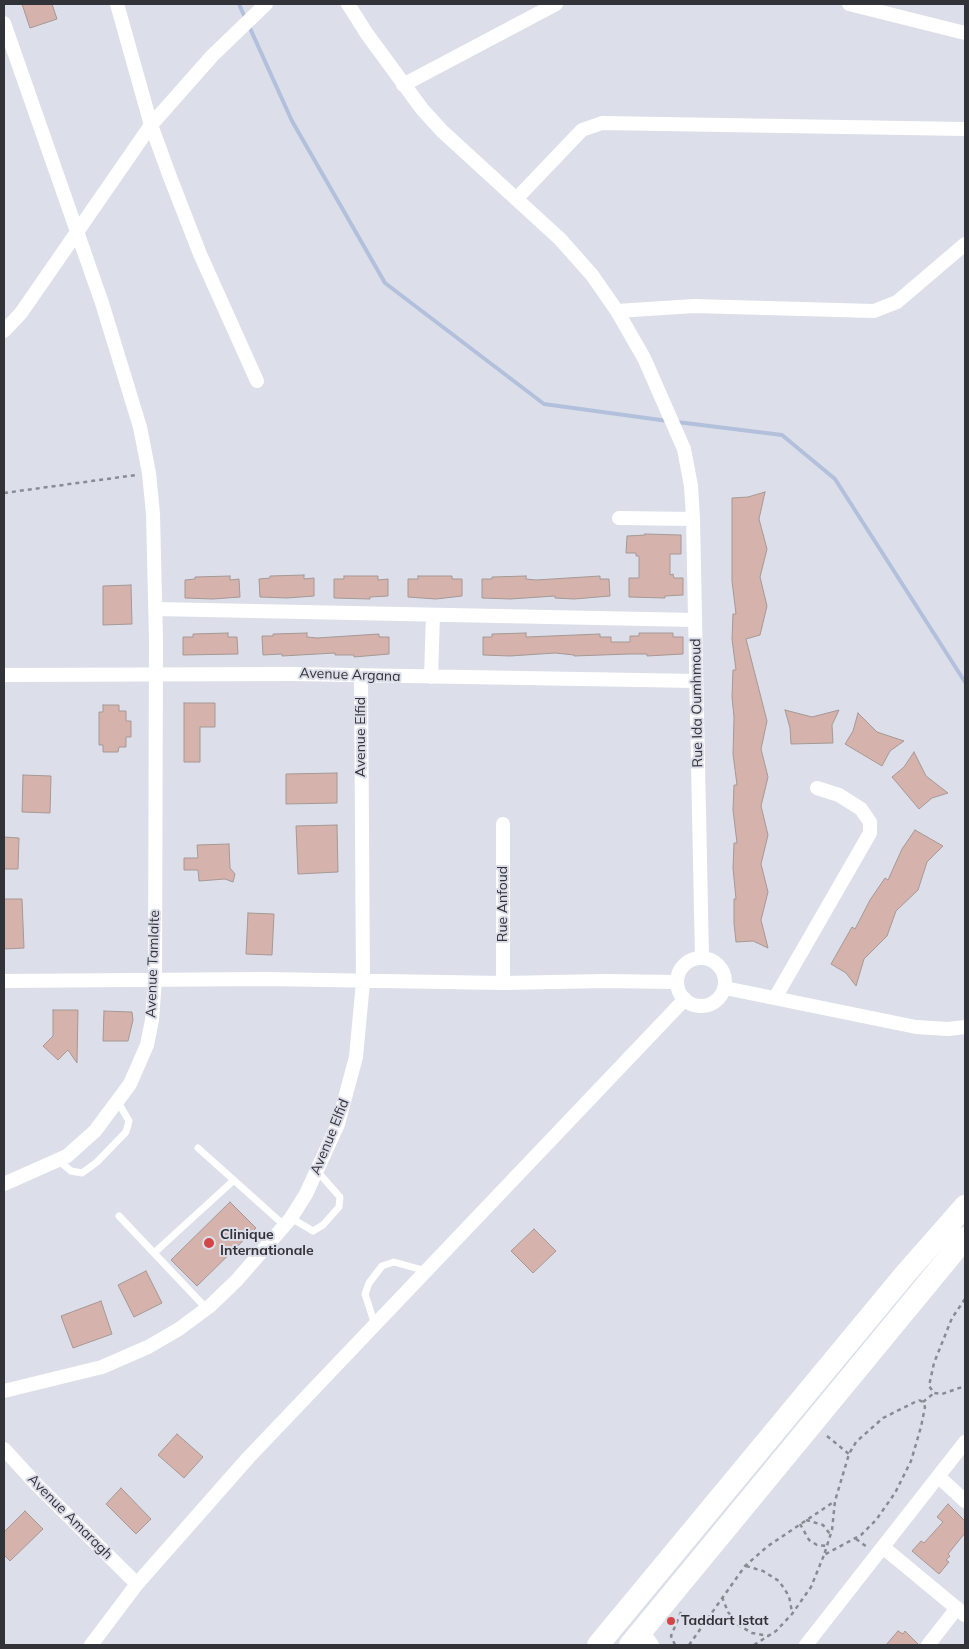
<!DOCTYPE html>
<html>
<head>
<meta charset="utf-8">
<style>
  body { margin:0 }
  #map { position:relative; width:969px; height:1649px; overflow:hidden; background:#dcdfea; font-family:Mulish,sans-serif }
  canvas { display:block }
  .frame { position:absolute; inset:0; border:5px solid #323338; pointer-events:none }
</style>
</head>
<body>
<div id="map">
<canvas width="969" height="1649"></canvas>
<div class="frame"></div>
</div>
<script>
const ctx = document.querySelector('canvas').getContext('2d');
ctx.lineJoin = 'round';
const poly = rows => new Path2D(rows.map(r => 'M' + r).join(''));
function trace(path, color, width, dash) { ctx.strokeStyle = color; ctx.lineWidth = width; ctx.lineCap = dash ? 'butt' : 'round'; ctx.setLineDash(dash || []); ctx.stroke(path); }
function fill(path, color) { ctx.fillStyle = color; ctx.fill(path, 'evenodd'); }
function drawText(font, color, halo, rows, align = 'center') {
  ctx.font = font + ' Mulish,sans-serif'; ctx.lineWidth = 4; ctx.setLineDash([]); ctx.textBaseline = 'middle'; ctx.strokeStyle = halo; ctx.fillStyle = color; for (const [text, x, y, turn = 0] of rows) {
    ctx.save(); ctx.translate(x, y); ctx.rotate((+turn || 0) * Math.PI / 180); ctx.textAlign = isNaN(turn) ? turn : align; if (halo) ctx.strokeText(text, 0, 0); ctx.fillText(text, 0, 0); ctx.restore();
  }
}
const stream = poly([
  [239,4,246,20],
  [249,26,292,121,385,283,544,404,668,421],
  [677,422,782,435,835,479,965,682]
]);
const building = poly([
  [22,4,52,4,57,19,30,28,22,4],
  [765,492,759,519,767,549,760,577,767,606,760,635,746,639,767,721,761,749,768,777,761,806,768,835,761,864,768,892,761,920,768,948,753,941,736,942,734,923,734,899,736,899,733,868,734,843,737,843,733,810,734,785,737,785,733,754,734,717,732,697,733,670,736,670,732,639,733,614,736,614,732,581,732,498,748,497,765,492],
  [645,534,681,535,681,554,670,554,670,575,673,574,674,578,683,578,683,595,665,596,665,598,629,597,629,578,639,578,639,556,636,556,636,553,626,553,627,536,645,535,645,534],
  [304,575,304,579,314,578,314,596,287,598,260,597,259,579,270,578,270,576,304,575],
  [230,576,230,580,239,579,240,597,213,599,185,598,185,580,195,579,195,577,230,576],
  [344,576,378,576,378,580,388,579,388,596,370,597,370,599,334,598,334,579,344,579,344,576],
  [418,576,452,576,452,579,462,579,462,596,436,599,408,597,408,579,418,579,418,576],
  [526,576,526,579,536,580,600,576,600,579,609,579,610,596,574,599,555,598,555,596,510,599,482,598,482,579,492,579,492,577,526,576],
  [131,585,132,624,103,625,103,586,131,585],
  [228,633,228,637,237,637,238,654,183,655,183,637,193,637,193,634,228,633],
  [307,633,307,637,317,638,379,634,379,637,389,637,389,654,354,657,354,655,335,655,335,653,282,656,282,654,263,655,262,636,273,636,273,634,307,633],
  [526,633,526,637,600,634,600,637,611,637,611,642,630,642,630,636,639,636,639,633,673,633,673,637,683,637,683,654,647,656,647,654,629,654,574,656,574,655,555,653,510,656,483,655,483,637,492,637,492,634,526,633],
  [184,703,215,703,215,727,200,727,200,762,184,762,184,703],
  [103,705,119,705,119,711,126,711,126,721,131,721,131,737,126,737,126,747,119,747,118,752,103,752,103,745,99,745,99,712,103,712,103,705],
  [785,710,812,717,839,710,832,725,833,743,791,744,790,728,785,710],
  [858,713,877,732,904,741,890,751,882,766,845,744,853,731,858,713],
  [914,752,926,776,948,793,932,798,919,809,892,777,904,767,914,752],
  [337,773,337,803,286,804,286,774,337,773],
  [23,775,51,776,50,813,22,812,23,775],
  [337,825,338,872,298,874,296,826,337,825],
  [915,830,943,846,927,862,918,890,896,911,887,936,864,959,856,986,846,973,831,964,852,927,855,929,870,900,885,878,888,880,902,849,915,830],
  [4,837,19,838,18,869,4,869,4,837],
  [229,844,230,868,235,874,233,882,225,879,199,881,198,870,184,870,184,858,198,858,197,845,229,844],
  [4,899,22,899,24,948,4,949,4,899],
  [248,913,274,914,272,955,246,954,248,913],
  [53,1010,78,1010,77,1063,68,1050,58,1060,43,1046,53,1036,53,1010],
  [104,1011,132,1012,133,1020,128,1041,103,1041,104,1011],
  [230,1202,256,1228,197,1286,171,1260,230,1202],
  [534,1229,556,1251,533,1273,511,1251,534,1229],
  [146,1271,162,1303,134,1317,118,1285,146,1271],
  [101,1301,112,1334,73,1348,61,1316,101,1301],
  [177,1434,203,1457,184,1478,158,1455,177,1434],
  [121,1488,151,1519,136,1534,106,1504,121,1488],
  [948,1504,965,1521,965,1533,948,1554,950,1556,946,1560,949,1562,939,1574,912,1551,921,1541,924,1543,943,1522,937,1517,948,1504],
  [25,1511,43,1529,10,1561,4,1555,4,1532,25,1511],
  [898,1631,903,1634,905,1631,919,1645,886,1645,898,1631]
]);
const path = poly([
  [4,493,136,475],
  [965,1299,952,1318,934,1363,929,1386,934,1393,942,1394,965,1386],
  [919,1400,923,1402,925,1407,921,1427,911,1461,895,1493,876,1520,861,1535,824,1555,832,1530,835,1501,849,1454,856,1442,883,1418,919,1400],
  [923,1402,934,1393],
  [827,1436,849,1454],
  [806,1520,823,1525,830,1534],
  [800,1524,809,1540,817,1545,828,1546],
  [856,1539,867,1547],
  [746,1566,763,1571,779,1581,789,1596,792,1612],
  [722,1597,728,1612,738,1625,752,1633,769,1636],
  [675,1645,671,1636,681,1612],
  [689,1645,745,1566,768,1546,835,1501],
  [754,1645,776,1631,792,1614,811,1587,824,1555]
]);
const service = poly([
  [198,1148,285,1226],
  [58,1160,71,1171,82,1173,97,1162,126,1132,129,1121,118,1102],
  [119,1216,206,1308],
  [291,1218,313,1231,323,1225,339,1207,340,1197,317,1171],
  [154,1253,234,1180],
  [375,1325,365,1294,369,1283,382,1266,394,1262,426,1271]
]);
const minor = poly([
  [117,4,151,125,170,177,200,254,257,381],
  [348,4,367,34,422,109,442,131,560,239,592,275,617,311,644,358,684,449,691,486,693,519,702,958],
  [849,4,965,33],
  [4,23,102,303,140,427,149,473,153,514,156,640,155,980,152,1020,147,1045,130,1084,95,1131,67,1156,4,1184],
  [403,85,556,4],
  [517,198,582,130,602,123,965,129],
  [617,311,694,306,874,311,897,302,965,244],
  [4,331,21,313,151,125,212,56,266,4],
  [619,518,693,519],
  [156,609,695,620],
  [4,675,292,674,696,681],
  [431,677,433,615],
  '677 982a24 24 0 1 1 48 0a24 24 0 1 1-48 0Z',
  [4,981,265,979,503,983,605,981,677,982],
  [503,983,503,824],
  [725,988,916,1027,948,1029,965,1027],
  [775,998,870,833,870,822,861,809,839,795,817,788],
  [4,1391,102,1367,148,1347,179,1329,210,1306,237,1280,291,1218,306,1194,338,1124,356,1057,363,982,361,676],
  [4,1449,37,1485,137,1584],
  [939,1477,965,1501],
  [884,1548,965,1615],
  [642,1631,652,1645],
  [91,1645,137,1584,248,1458,685,999],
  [806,1645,965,1442],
  [928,1645,957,1608]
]);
const trunk = poly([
  [598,1645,906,1273,965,1206],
  [630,1645,965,1238]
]);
const markers = [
  [209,1243,6,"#d44547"],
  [671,1621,5,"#d44547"]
];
const streetNames = [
  ["Avenue Argana",350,675,2],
  ["Rue Ida Oumhmoud",697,703,-91],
  ["Avenue Elfid",361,737,-90],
  ["Rue Anfoud",503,904,-90],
  ["Avenue Tamlalte",153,964,-88],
  ["Avenue Elfid",330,1137,-68],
  ["Avenue Amaragh",70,1517,45]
];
const poiNames = [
  ["Clinique",220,1235],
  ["Internationale",220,1251],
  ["Taddart Istat",681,1621]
];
trace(stream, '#b2c0dc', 4);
fill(building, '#d5b2ab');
trace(building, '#a59895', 1);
trace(path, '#898b93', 2.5, [4, 4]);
trace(service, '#fff', 7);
trace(minor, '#fff', 14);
trace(trunk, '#fff', 22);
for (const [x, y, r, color] of markers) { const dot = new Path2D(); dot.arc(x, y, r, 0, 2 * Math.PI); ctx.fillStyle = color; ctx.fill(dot); trace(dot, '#dcdfea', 2); }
drawText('14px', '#323338', '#dcdfea', streetNames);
drawText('bold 14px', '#323338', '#dcdfea', poiNames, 'left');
</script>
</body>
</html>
